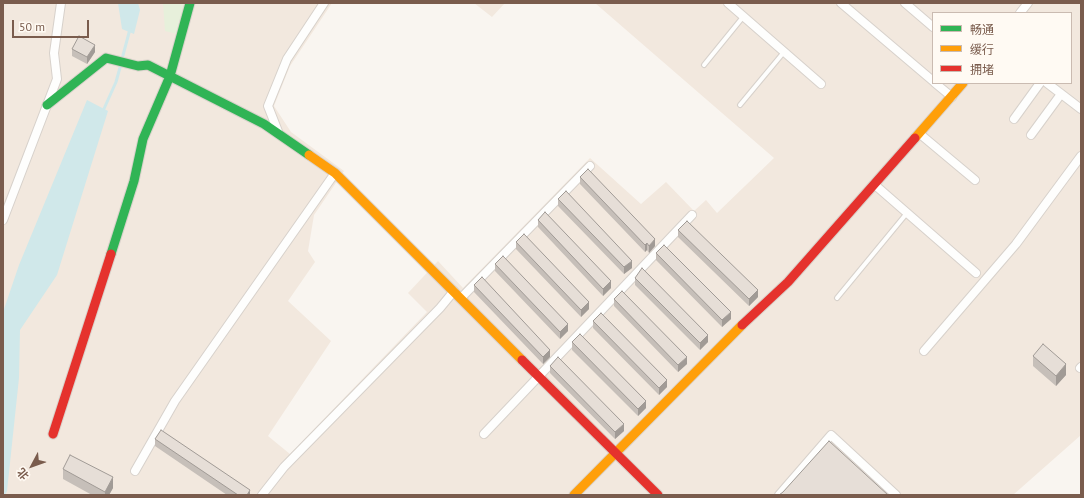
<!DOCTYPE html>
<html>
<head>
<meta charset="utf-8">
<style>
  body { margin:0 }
  #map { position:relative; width:1084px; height:498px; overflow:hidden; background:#f9f5f0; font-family:"PT Sans","Noto Sans SC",sans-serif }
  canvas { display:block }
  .frame { position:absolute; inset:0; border:4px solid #7a5c4d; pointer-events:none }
  .legend { position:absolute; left:932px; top:12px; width:140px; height:72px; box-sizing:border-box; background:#fffaf3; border:1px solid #cabbb1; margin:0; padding:5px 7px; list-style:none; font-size:12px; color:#7a5c4d }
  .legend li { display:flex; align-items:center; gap:8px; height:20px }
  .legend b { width:20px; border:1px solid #cabbb1 }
  .north { position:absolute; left:12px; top:446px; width:40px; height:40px; -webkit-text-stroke:3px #fffaf3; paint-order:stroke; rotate:229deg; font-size:11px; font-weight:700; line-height:16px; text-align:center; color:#7a5c4d }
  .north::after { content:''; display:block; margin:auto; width:14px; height:18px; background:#7a5c4d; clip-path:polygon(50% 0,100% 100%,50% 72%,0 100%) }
  .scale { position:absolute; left:12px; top:20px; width:77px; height:18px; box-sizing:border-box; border:2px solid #7a5c4d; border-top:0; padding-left:5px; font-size:12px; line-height:14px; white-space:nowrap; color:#7a5c4d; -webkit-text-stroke:3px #fffaf3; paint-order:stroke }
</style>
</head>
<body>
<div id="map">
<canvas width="1084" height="498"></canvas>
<div class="frame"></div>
<ul class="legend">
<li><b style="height:5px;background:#30b455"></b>畅通</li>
<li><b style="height:5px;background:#ff9f0a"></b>缓行</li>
<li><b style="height:5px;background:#e5322d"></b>拥堵</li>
</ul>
<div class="north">北</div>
<div class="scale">50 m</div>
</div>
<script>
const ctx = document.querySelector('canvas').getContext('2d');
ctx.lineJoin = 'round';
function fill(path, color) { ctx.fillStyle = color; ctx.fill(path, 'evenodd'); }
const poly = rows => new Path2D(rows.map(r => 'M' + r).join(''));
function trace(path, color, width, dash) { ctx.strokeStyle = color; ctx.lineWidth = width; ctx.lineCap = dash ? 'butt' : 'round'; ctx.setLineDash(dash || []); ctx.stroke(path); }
const residential = poly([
  [3,3,332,3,290,66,274,106,291,132,344,171,314,215,308,251,315,262,288,301,331,341,268,436,290,454,427,312,408,293,438,261,463,288,590,158,641,204,666,182,694,211,706,200,717,213,774,158,595,3,1081,3,1081,435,1013,495,3,495],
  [933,13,1071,13,1071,83,933,83],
  [474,3,505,3,492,17]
]);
const green = poly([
  [163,3,184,3,177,34,165,31]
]);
const water = poly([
  [118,3,138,3,140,10,134,34,122,29],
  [87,100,108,111,57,275,20,330,19,378,7,491,5,495,3,495,3,312,19,265]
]);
const stream = poly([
  [122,59,130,29],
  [103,111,116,82,121,64]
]);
const lane = poly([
  [704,65,743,17],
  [740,105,784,52],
  [837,298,907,213]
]);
const street = poly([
  [728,3,821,84],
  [841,3,933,81],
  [905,3,933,27],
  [1020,13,1028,3],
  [935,83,952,97],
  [1047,83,1081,109],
  [1014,119,1040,83],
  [279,134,268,106,287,59,324,3],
  [920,134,975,180],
  [1031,135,1061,94],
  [875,185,976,273],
  [3,220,57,79,54,53,61,3],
  [461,298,590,166],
  [924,351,1016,244,1081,156],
  [1080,368,1081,367],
  [484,434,692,215],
  [135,471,175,401,335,173],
  [262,495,284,467,440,308,454,291],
  [779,495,831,435,896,495]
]);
const fast = poly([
  [47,105,106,58,138,66,148,65,264,124,309,155],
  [111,254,134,181,143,139,170,76,190,3]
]);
const slow = poly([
  [915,138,963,83],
  [309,155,335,173,522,360],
  [574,495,742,325]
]);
const jam = poly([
  [742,325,788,282,915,138],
  [522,360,658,495],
  [53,434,111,254]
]);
const wall = poly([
  [72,49,95,52,87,64,72,56],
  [580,177,655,246,649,253,647,250,645,252,580,184],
  [558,199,632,268,624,274,558,206],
  [538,220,611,288,603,296,538,227],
  [678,230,758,297,749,306,678,237],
  [516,242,589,309,581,317,516,249],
  [656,253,731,319,722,327,656,260],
  [495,264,568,331,560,339,495,271],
  [635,278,708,342,700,350,635,285],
  [474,285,550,357,543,364,474,292],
  [614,299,687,364,678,372,614,306],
  [593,321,667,387,659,395,593,328],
  [572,342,646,408,638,416,572,350],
  [1033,356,1066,375,1056,386,1033,366],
  [550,366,624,431,615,439,550,373],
  [155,439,250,495,227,495,155,446],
  [63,469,113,488,109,495,92,495,63,479]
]);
const shadedWall = poly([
  [95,45,95,52,87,64,87,57],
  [655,239,655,246,649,253,649,246],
  [647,243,647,250,645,252,645,245],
  [632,261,632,268,624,274,624,267],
  [611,281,611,288,603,296,603,289],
  [758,290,758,297,749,306,749,299],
  [589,302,589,309,581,317,581,310],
  [731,312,731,319,722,327,722,320],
  [568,324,568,331,560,339,560,332],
  [708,335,708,342,700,350,700,343],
  [550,350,550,357,543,364,543,357],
  [687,357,687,364,678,372,678,365],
  [1066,364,1066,375,1056,386,1056,376],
  [667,380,667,387,659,395,659,388],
  [646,401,646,408,638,416,638,409],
  [624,424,624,431,615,439,615,432],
  [113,477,113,488,109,495,105,495,105,492],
  [250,490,250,495,247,495]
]);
const building = poly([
  [79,36,95,45,87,57,72,49,79,36],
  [588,169,655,239,649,246,647,243,645,245,580,177,588,169],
  [566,191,632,261,624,267,558,199,566,191],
  [545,212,611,281,603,289,538,220,545,212],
  [687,221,758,290,749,299,678,230,687,221],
  [524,234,589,302,581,310,516,242,524,234],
  [664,245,731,312,722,320,656,253,664,245],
  [503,256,568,324,560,332,495,264,503,256],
  [642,268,708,335,700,343,635,278,642,268],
  [482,277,550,350,543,357,474,285,482,277],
  [622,291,687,357,678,365,614,299,622,291],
  [601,313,667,380,659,388,593,321,601,313],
  [580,334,646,401,638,409,572,342,580,334],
  [1043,344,1066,364,1056,376,1033,356,1043,344],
  [558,357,624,424,615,432,550,366,558,357],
  [161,430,250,490,247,495,238,495,155,439,161,430],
  [829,441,888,495,779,495,783,492,829,441],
  [70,455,113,477,105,492,63,469,70,455]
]);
fill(residential, '#f2e8de');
fill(green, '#e7f0db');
fill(water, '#d0e8ea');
trace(stream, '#d0e8ea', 3);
trace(lane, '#d7d1cb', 6);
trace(street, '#d7d1cb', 10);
trace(fast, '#d9d2cb', 11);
trace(slow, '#d9d2cb', 11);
trace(jam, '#d9d2cb', 11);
trace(lane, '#fefefd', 4);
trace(street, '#fefefd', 8);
trace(fast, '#30b455', 9);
trace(slow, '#ff9f0a', 9);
trace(jam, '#e5322d', 9);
fill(wall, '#c6bfb9');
fill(shadedWall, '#a19b96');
fill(building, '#e6ded7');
trace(building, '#a19b96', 1);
</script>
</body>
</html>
